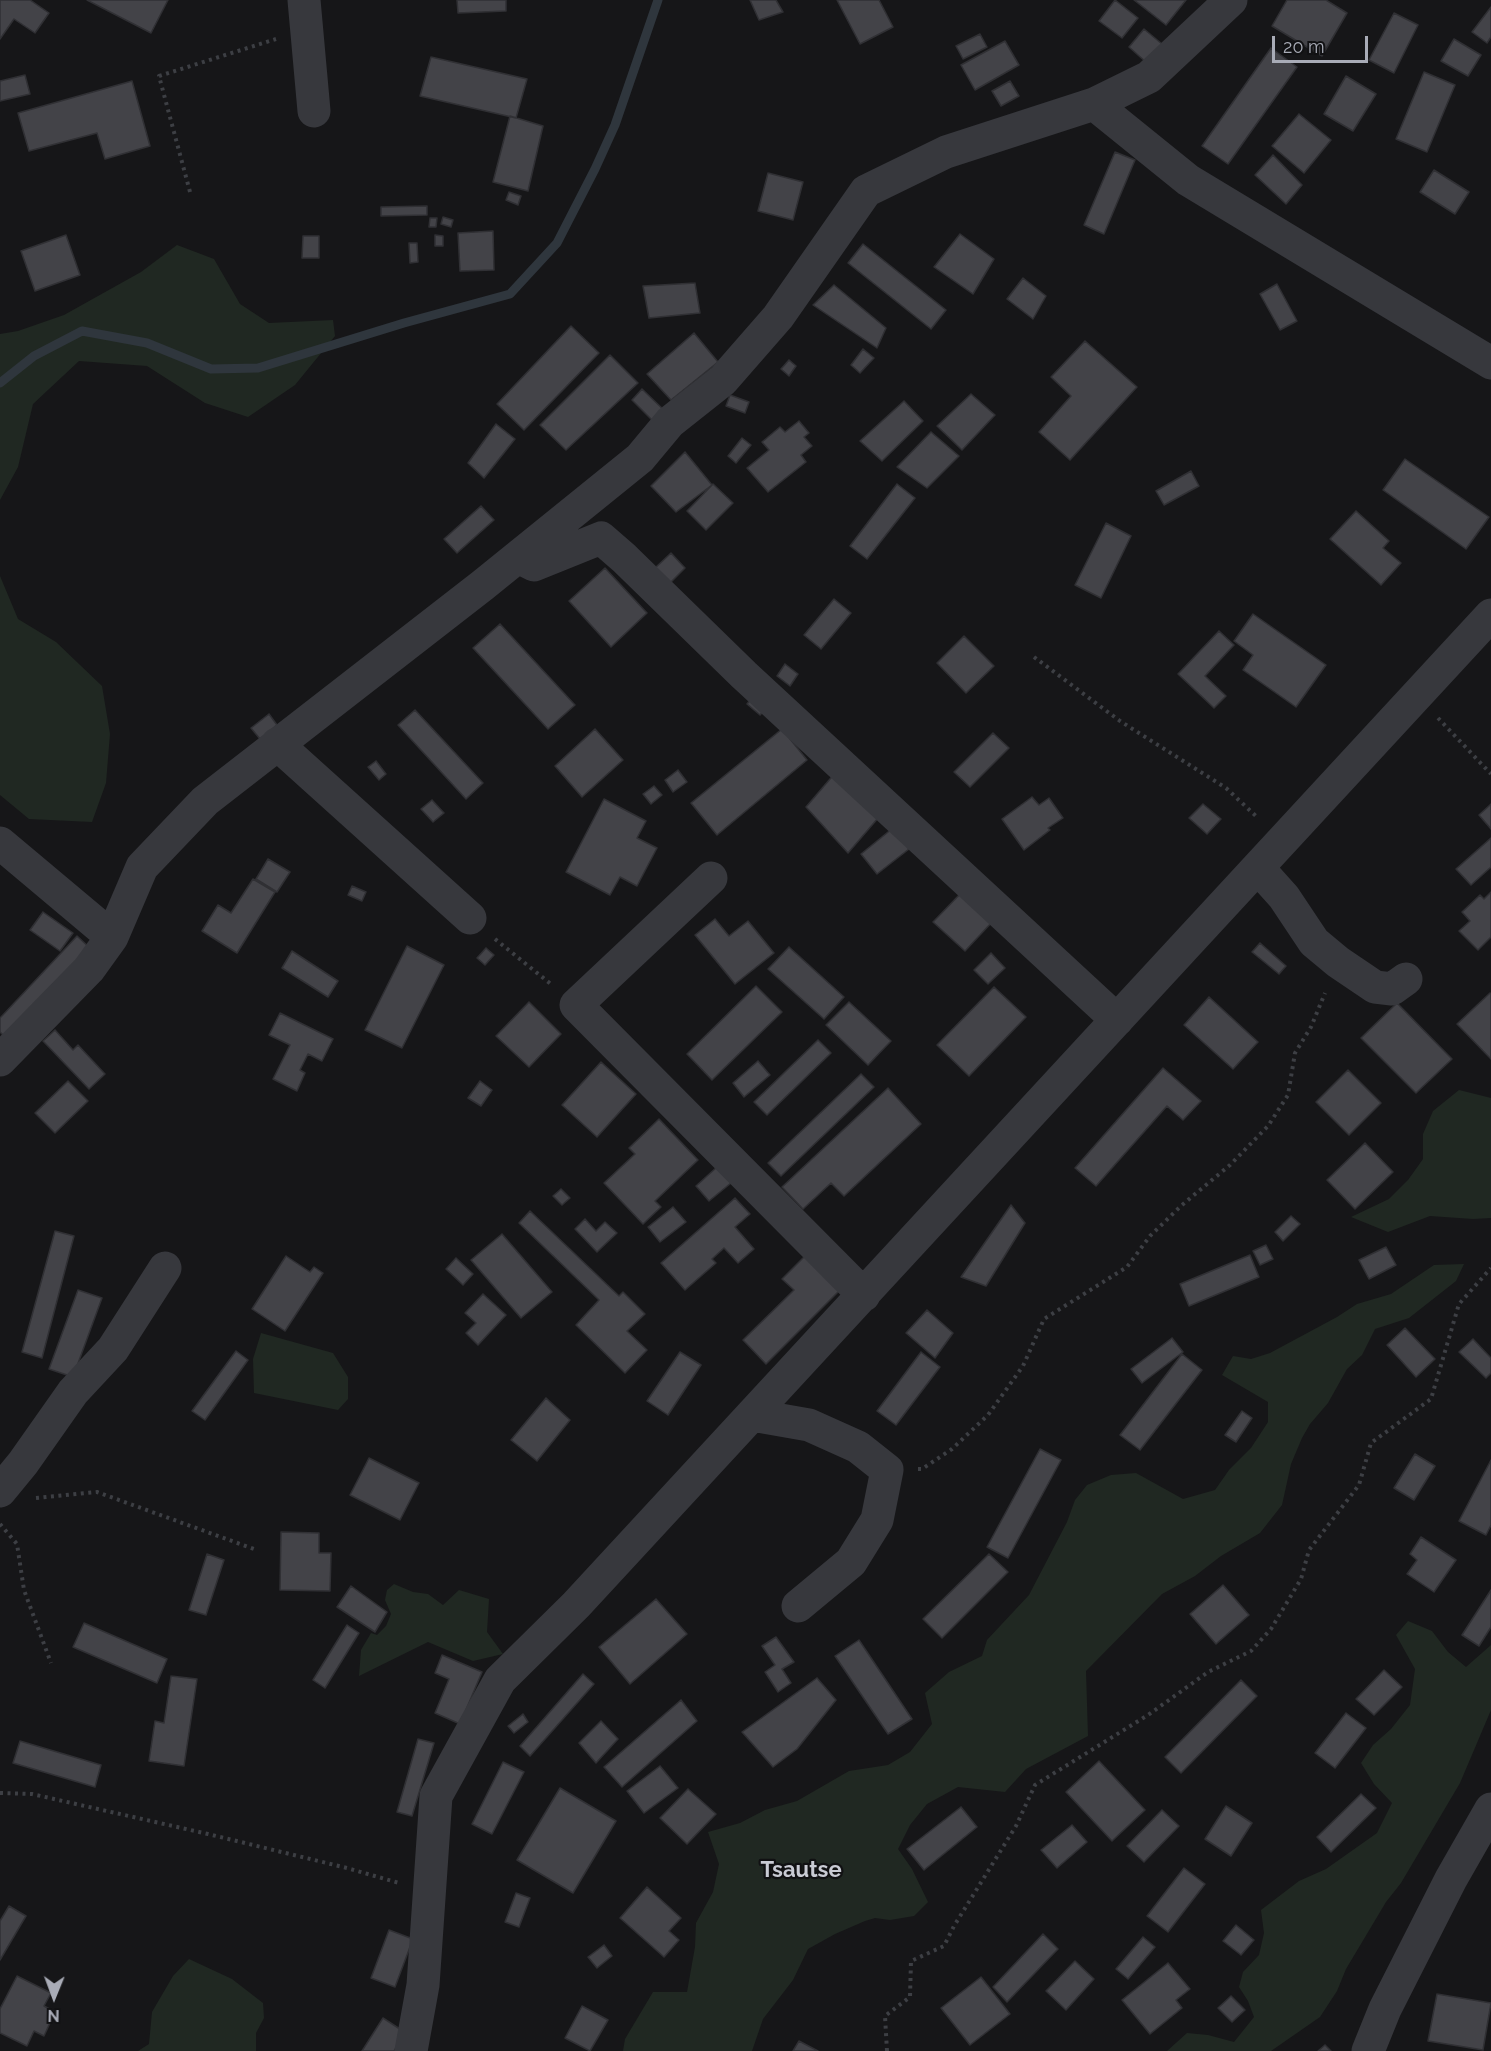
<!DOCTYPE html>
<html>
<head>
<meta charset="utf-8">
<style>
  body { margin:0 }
  #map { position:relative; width:1491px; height:2051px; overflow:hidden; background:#161618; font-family:Raleway,sans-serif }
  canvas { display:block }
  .north { position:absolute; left:24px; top:1967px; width:60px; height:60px; -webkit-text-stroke:4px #111113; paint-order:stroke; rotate:181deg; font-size:16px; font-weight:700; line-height:24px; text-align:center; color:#a9acb7 }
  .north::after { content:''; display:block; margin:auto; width:21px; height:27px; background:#a9acb7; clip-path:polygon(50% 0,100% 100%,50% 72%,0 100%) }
  .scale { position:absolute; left:1272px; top:36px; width:96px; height:27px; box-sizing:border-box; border:3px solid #a9acb7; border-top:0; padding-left:8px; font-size:18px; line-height:21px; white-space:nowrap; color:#a9acb7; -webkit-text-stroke:4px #111113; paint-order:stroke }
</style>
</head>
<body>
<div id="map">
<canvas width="1491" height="2051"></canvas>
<div class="north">N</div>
<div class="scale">20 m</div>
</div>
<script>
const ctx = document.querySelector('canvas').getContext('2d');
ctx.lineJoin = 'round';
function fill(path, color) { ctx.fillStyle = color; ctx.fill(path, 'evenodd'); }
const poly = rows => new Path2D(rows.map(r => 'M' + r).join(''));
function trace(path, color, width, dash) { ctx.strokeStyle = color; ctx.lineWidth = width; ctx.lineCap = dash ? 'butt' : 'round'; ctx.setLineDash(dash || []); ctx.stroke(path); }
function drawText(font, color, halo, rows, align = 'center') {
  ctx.font = font + ' Raleway,sans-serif'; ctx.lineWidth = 4.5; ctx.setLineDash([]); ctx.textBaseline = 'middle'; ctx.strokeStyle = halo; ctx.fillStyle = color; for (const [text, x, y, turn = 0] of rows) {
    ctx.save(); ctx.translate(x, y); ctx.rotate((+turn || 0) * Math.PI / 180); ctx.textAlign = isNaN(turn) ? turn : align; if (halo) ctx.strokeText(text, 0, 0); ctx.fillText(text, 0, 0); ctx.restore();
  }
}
const green = poly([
  [177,245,214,259,240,304,269,323,333,320,335,336,295,385,248,417,205,403,147,366,79,361,33,404,18,467,0,500,0,334,18,331,64,315,141,272],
  [0,576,18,619,56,642,102,686,110,734,106,783,92,822,29,819,0,795],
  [1459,1090,1491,1098,1491,1218,1473,1219,1430,1216,1388,1232,1351,1217,1389,1199,1408,1180,1423,1159,1423,1134,1433,1111],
  [1464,1264,1456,1281,1409,1318,1375,1329,1362,1355,1347,1369,1328,1403,1310,1424,1302,1438,1291,1464,1282,1505,1260,1533,1221,1556,1195,1576,1162,1594,1086,1671,1088,1736,1026,1769,1005,1792,958,1787,927,1804,910,1825,898,1849,912,1869,928,1902,914,1916,890,1920,875,1918,865,1921,835,1934,808,1949,793,1980,763,2019,752,2051,623,2051,625,2039,653,1992,687,1992,695,1947,696,1923,713,1892,719,1864,708,1832,740,1823,765,1810,797,1801,849,1771,888,1765,910,1752,932,1724,925,1693,949,1672,982,1656,987,1640,1029,1595,1067,1522,1075,1500,1087,1485,1111,1475,1136,1473,1183,1499,1215,1490,1229,1470,1251,1448,1268,1422,1268,1402,1222,1375,1233,1356,1251,1359,1270,1353,1337,1317,1357,1304,1391,1294,1434,1265],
  [261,1333,333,1353,348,1377,348,1399,338,1410,254,1393,253,1359],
  [394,1584,413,1592,428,1594,443,1605,459,1590,489,1599,487,1632,503,1654,473,1661,428,1642,359,1676,361,1650,371,1633,377,1635,386,1626,391,1614,385,1600,387,1590],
  [1408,1621,1432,1631,1448,1652,1466,1667,1491,1645,1491,1710,1460,1783,1401,1883,1386,1902,1346,1969,1337,1991,1320,2017,1271,2051,1167,2051,1187,2033,1208,2035,1234,2042,1254,2017,1248,2001,1239,1987,1243,1972,1259,1955,1264,1933,1261,1910,1299,1881,1326,1869,1377,1833,1392,1803,1374,1784,1361,1763,1373,1745,1391,1729,1410,1705,1415,1669,1396,1635],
  [189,1959,232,1979,263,2003,264,2018,256,2033,256,2051,138,2051,149,2044,152,2012,173,1976]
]);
const stream = poly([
  [0,383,34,356,82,331,147,343,211,369,258,368,404,323,510,294,557,243,595,169,615,125,658,0]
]);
const building = poly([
  [0,0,30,0,49,13,35,33,14,19,0,39,0,0],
  [87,0,168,0,151,33,87,0],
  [457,0,506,0,506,11,458,13,457,0],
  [750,0,776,0,783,12,759,20,750,0],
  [837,0,879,0,893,27,860,44,837,0],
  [1115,0,1138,18,1122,38,1099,21,1115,0],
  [1134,0,1186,0,1166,25,1134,0],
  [1287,0,1326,0,1347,13,1322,56,1272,26,1287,0],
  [1491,7,1491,37,1487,43,1472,32,1491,7],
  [1394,13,1418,25,1394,73,1369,60,1394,13],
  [1144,29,1162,44,1147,63,1129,47,1144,29],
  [980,34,987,47,963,59,956,46,980,34],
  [1454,39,1481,55,1468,76,1441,61,1454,39],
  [1005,41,1019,65,975,90,961,65,1005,41],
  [1271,48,1297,67,1228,164,1202,146,1271,48],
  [431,57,527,79,516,118,420,96,431,57],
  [1424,72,1455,85,1427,152,1396,139,1424,72],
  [25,75,30,94,0,101,0,81,25,75],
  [1346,76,1376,94,1353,131,1324,114,1346,76],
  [132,81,150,146,105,159,97,133,29,151,18,113,132,81],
  [1010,81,1019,96,1001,106,992,91,1010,81],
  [1299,114,1331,140,1304,173,1272,146,1299,114],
  [510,116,543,126,528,191,493,182,510,116],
  [1115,152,1135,160,1104,234,1084,225,1115,152],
  [1273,155,1302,185,1286,204,1255,175,1273,155],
  [1434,170,1469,192,1455,214,1420,192,1434,170],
  [768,173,803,182,793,220,758,211,768,173],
  [509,192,521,196,518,205,506,200,509,192],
  [427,206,427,215,381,216,381,207,427,206],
  [443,217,453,220,451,227,441,224,443,217],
  [430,218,437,218,436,227,429,227,430,218],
  [493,231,494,270,460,271,458,233,493,231],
  [960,234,994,259,973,294,934,267,960,234],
  [66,235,80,275,35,291,21,251,66,235],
  [435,235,443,236,443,246,435,246,435,235],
  [303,236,319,236,319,258,302,258,303,236],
  [409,243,417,243,418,262,410,263,409,243],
  [863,244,946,310,931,329,848,263,863,244],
  [1023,278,1046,296,1033,319,1007,299,1023,278],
  [695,283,700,313,649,318,643,286,695,283],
  [1277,284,1297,321,1280,330,1260,294,1277,284],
  [834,285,886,328,877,348,813,305,834,285],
  [571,326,599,353,524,430,497,404,571,326],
  [694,333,718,362,671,400,647,374,694,333],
  [1085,341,1137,387,1070,460,1039,432,1071,396,1051,377,1085,341],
  [863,349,874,358,860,373,851,365,863,349],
  [610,355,638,383,566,450,540,425,610,355],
  [789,360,796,366,789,376,781,369,789,360],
  [642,389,668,414,657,425,632,400,642,389],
  [971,394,995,415,962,450,937,426,971,394],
  [730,395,749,402,745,413,726,406,730,395],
  [904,401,923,421,882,461,860,441,904,401],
  [799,421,809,433,804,437,812,446,801,455,806,462,768,492,747,468,769,450,762,442,780,427,785,432,799,421],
  [496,424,515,439,484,478,468,463,496,424],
  [931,432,959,456,927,488,897,467,931,432],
  [742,438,751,445,736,463,728,456,742,438],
  [685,452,712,485,676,512,651,486,685,452],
  [1405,459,1489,517,1466,549,1383,490,1405,459],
  [1191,471,1199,486,1164,505,1156,491,1191,471],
  [713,484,733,503,706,530,687,511,713,484],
  [897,484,915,498,867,559,850,546,897,484],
  [481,506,494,520,457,553,444,539,481,506],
  [1356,511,1389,541,1383,548,1401,563,1381,585,1330,539,1356,511],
  [1106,523,1131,536,1101,598,1075,585,1106,523],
  [671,553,685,568,670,583,655,568,671,553],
  [605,568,647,613,611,647,569,601,605,568],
  [834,599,851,613,821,649,804,635,834,599],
  [1253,614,1326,665,1296,707,1243,670,1253,655,1234,641,1253,614],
  [500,624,575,705,548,729,473,648,500,624],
  [1219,631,1234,645,1205,676,1226,696,1214,708,1178,674,1219,631],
  [964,636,994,666,966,693,937,663,964,636],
  [785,664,798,674,790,686,777,676,785,664],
  [754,695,767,707,760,715,747,704,754,695],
  [415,710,483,783,466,799,398,725,415,710],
  [269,714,277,725,260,739,251,728,269,714],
  [595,729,623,760,582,797,555,766,595,729],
  [782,729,807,760,717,835,691,803,782,729],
  [993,733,1009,748,970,787,954,772,993,733],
  [376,761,386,774,379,780,368,767,376,761],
  [678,770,687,782,673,792,665,780,678,770],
  [836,772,879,817,848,853,806,807,836,772],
  [654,786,662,795,651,804,643,794,654,786],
  [1032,797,1039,805,1049,798,1063,818,1048,828,1050,830,1024,850,1002,819,1032,797],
  [604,799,646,821,637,838,657,848,637,886,620,877,610,895,566,872,604,799],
  [432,800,444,813,433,822,421,809,432,800],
  [1203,804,1221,819,1207,834,1189,818,1203,804],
  [1491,804,1491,829,1479,815,1491,804],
  [893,828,909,849,877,874,861,854,893,828],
  [1491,838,1491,867,1471,885,1456,869,1491,838],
  [268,859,290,872,277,892,256,879,268,859],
  [253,879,275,892,237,953,202,931,218,905,231,913,253,879],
  [352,886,366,892,362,901,348,895,352,886],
  [963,891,994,920,965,951,933,922,963,891],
  [1491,892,1491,937,1478,950,1459,931,1470,921,1462,912,1480,895,1484,899,1491,892],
  [43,912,73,933,60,951,30,930,43,912],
  [715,919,729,936,748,921,774,953,735,984,695,935,715,919],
  [77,936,91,949,7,1039,0,1032,0,1018,77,936],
  [1260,943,1286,966,1279,974,1252,952,1260,943],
  [407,946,444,965,402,1048,365,1030,407,946],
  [789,947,844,997,824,1019,768,969,789,947],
  [486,948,494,955,485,965,477,958,486,948],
  [292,951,338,981,328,997,282,968,292,951],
  [991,953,1005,968,988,984,974,970,991,953],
  [756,986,782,1012,712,1080,687,1054,756,986],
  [994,987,1026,1017,969,1076,937,1045,994,987],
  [1490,993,1491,994,1491,1059,1457,1024,1490,993],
  [1209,997,1258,1042,1233,1069,1184,1025,1209,997],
  [529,1002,561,1034,529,1067,496,1036,529,1002],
  [849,1002,891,1041,868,1065,826,1025,849,1002],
  [1397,1003,1452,1059,1416,1093,1361,1038,1397,1003],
  [280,1013,333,1039,322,1061,308,1054,300,1070,305,1073,297,1091,273,1079,290,1045,269,1035,280,1013],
  [55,1030,73,1050,78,1045,105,1074,89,1089,43,1041,55,1030],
  [818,1040,831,1053,767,1115,754,1102,818,1040],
  [758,1061,770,1075,744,1097,733,1083,758,1061],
  [601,1062,636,1094,597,1137,562,1105,601,1062],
  [1163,1068,1201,1101,1183,1120,1167,1106,1096,1186,1075,1168,1163,1068],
  [1348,1070,1381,1103,1349,1135,1316,1102,1348,1070],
  [861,1074,874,1087,781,1176,768,1163,861,1074],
  [68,1081,88,1101,55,1133,35,1113,68,1081],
  [480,1081,492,1090,481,1106,468,1098,480,1081],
  [888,1088,921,1124,844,1196,831,1183,803,1209,782,1187,888,1088],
  [659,1119,698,1160,655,1201,661,1207,643,1224,604,1183,635,1154,629,1148,659,1119],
  [1365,1143,1393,1172,1355,1209,1327,1180,1365,1143],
  [717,1167,731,1183,709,1201,696,1186,717,1167],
  [561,1189,570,1198,562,1205,553,1196,561,1189],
  [735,1198,750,1214,735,1227,754,1249,738,1263,724,1248,712,1259,716,1263,685,1290,661,1263,735,1198],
  [1011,1205,1025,1223,986,1286,961,1277,1011,1205],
  [673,1207,686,1222,660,1242,648,1227,673,1207],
  [530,1211,619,1296,623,1292,645,1314,627,1331,647,1350,625,1373,576,1325,599,1300,519,1223,530,1211],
  [1291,1216,1300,1224,1283,1241,1275,1232,1291,1216],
  [585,1219,596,1231,605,1222,617,1233,597,1252,575,1229,585,1219],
  [55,1231,74,1236,42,1358,22,1352,55,1231],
  [502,1234,552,1292,521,1318,471,1260,502,1234],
  [1266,1245,1273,1259,1260,1265,1253,1251,1266,1245],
  [1386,1247,1396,1265,1369,1279,1359,1260,1386,1247],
  [808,1253,842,1288,766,1364,743,1340,794,1290,782,1279,808,1253],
  [1250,1255,1259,1277,1189,1306,1180,1284,1250,1255],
  [286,1256,310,1272,314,1267,323,1273,285,1331,252,1309,286,1256],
  [456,1258,473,1274,463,1285,446,1269,456,1258],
  [78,1290,102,1298,73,1377,49,1369,78,1290],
  [483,1294,506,1315,478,1345,466,1333,476,1323,465,1313,483,1294],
  [927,1310,953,1333,935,1358,906,1333,927,1310],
  [1405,1328,1435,1359,1416,1377,1387,1345,1405,1328],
  [1172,1338,1183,1352,1142,1383,1131,1369,1172,1338],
  [1473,1339,1491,1358,1491,1373,1486,1378,1459,1352,1473,1339],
  [236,1351,248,1360,205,1420,192,1411,236,1351],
  [680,1352,701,1365,668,1415,647,1401,680,1352],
  [921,1352,940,1367,896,1425,877,1411,921,1352],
  [1182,1354,1202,1370,1140,1450,1120,1435,1182,1354],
  [546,1398,570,1420,537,1461,511,1440,546,1398],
  [1242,1411,1252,1418,1236,1442,1225,1435,1242,1411],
  [1040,1449,1061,1460,1008,1558,987,1547,1040,1449],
  [1415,1454,1435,1466,1414,1500,1394,1488,1415,1454],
  [369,1458,419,1483,400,1520,350,1495,369,1458],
  [1491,1460,1491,1525,1486,1535,1459,1521,1491,1460],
  [281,1532,319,1533,319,1553,331,1553,330,1591,280,1590,281,1532],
  [1421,1537,1456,1560,1434,1592,1407,1574,1417,1560,1410,1554,1421,1537],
  [207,1554,224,1560,206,1615,189,1610,207,1554],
  [989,1554,1008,1572,942,1638,923,1619,989,1554],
  [1223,1585,1249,1615,1216,1644,1190,1614,1223,1585],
  [351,1586,387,1612,375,1632,337,1607,351,1586],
  [1491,1590,1491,1627,1479,1646,1462,1635,1491,1590],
  [656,1599,687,1634,630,1684,599,1647,656,1599],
  [84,1623,167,1659,157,1683,73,1647,84,1623],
  [347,1625,359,1633,325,1688,313,1680,347,1625],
  [776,1637,794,1662,782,1669,791,1683,778,1692,765,1672,775,1665,762,1646,776,1637],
  [859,1640,912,1719,888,1734,835,1656,859,1640],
  [442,1655,482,1672,460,1724,435,1713,449,1679,435,1673,442,1655],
  [1384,1670,1402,1687,1374,1715,1356,1699,1384,1670],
  [583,1674,594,1684,530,1756,520,1746,583,1674],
  [171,1676,197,1679,184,1766,149,1761,155,1721,164,1723,171,1676],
  [817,1678,836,1700,797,1749,773,1767,742,1732,817,1678],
  [1241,1680,1257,1696,1181,1773,1165,1757,1241,1680],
  [681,1700,697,1721,622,1787,604,1767,681,1700],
  [1346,1713,1366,1728,1335,1768,1315,1753,1346,1713],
  [523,1714,528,1722,514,1733,508,1726,523,1714],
  [601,1721,618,1739,596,1763,579,1743,601,1721],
  [418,1739,434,1743,412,1816,397,1812,418,1739],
  [20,1741,101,1765,95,1787,13,1763,20,1741],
  [1099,1761,1145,1810,1112,1841,1066,1792,1099,1761],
  [503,1762,524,1772,492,1834,472,1824,503,1762],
  [660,1766,678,1788,644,1813,627,1791,660,1766],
  [560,1788,616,1821,573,1893,517,1860,560,1788],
  [688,1789,716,1814,687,1844,660,1818,688,1789],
  [1361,1794,1376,1808,1331,1852,1317,1837,1361,1794],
  [1226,1806,1252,1823,1231,1856,1205,1839,1226,1806],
  [961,1807,977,1827,924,1870,907,1849,961,1807],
  [1162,1810,1179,1826,1144,1862,1127,1846,1162,1810],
  [1072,1825,1087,1842,1057,1868,1041,1850,1072,1825],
  [1184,1868,1205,1884,1168,1932,1147,1916,1184,1868],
  [647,1887,681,1918,669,1931,679,1940,664,1957,620,1918,647,1887],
  [516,1893,530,1898,519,1927,505,1922,516,1893],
  [9,1906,26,1916,0,1960,0,1921,9,1906],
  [1236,1925,1254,1940,1241,1955,1223,1941,1236,1925],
  [389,1930,413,1939,395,1987,371,1978,389,1930],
  [1043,1934,1058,1949,1007,2002,993,1987,1043,1934],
  [1143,1937,1155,1947,1128,1979,1116,1969,1143,1937],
  [604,1945,612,1956,597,1968,588,1957,604,1945],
  [1075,1961,1094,1979,1066,2010,1046,1991,1075,1961],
  [1168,1963,1190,1989,1176,2000,1182,2008,1150,2034,1122,2000,1168,1963],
  [17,1976,51,1993,44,2006,55,2012,44,2036,34,2031,27,2046,0,2033,0,2009,17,1976],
  [981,1977,1010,2014,970,2045,941,2008,981,1977],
  [1437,1994,1491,2003,1483,2050,1428,2041,1437,1994],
  [1231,1996,1245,2010,1232,2022,1218,2008,1231,1996],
  [582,2006,608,2020,590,2051,565,2038,582,2006],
  [383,2018,406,2033,394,2051,362,2051,383,2018],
  [799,2041,818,2051,793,2051,799,2041],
  [1325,2045,1331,2051,1318,2051,1325,2045]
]);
const path = poly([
  [190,192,159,76,276,39],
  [1034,657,1120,721,1226,788,1258,818],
  [1438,718,1491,774],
  [495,939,552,985],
  [918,1469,922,1469,952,1449,988,1415,1023,1366,1044,1319,1127,1267,1150,1236,1182,1205,1230,1165,1268,1126,1288,1095,1295,1053,1311,1027,1325,993],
  [36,1498,97,1492,254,1549],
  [0,1524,17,1544,24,1590,51,1663],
  [0,1793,32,1794,208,1834,347,1868,399,1883],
  [887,2051,885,2016,910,1997,911,1961,944,1946,954,1926,1016,1826,1035,1785,1148,1715,1208,1672,1251,1651,1271,1629,1301,1579,1309,1550,1359,1485,1371,1443,1431,1399,1459,1304,1491,1268]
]);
const minor = poly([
  [304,0,314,111],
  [1094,104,1188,180,1491,363],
  [518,557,534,565,601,538,624,558,744,675,1117,1020],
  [277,744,470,918],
  [0,843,112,937],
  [1258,868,1284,897,1314,942,1338,962,1375,987,1392,989,1406,979],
  [711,878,576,1005,864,1295],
  [0,1060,89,969,112,937,142,867,205,801,483,585,640,458,670,422,723,380,778,317,866,191,946,152,1094,104,1149,77,1231,0],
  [752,1415,809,1425,858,1447,887,1470,877,1520,851,1562,798,1606],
  [0,1491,23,1463,73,1392,113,1349,165,1268],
  [411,2051,423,1985,436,1796,500,1680,576,1605,1491,615],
  [1368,2051,1385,2009,1451,1879,1491,1809]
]);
const districtNames = [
  ["Tsautse",801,1870]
];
fill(green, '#202822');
trace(stream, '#2f363d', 9);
fill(building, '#434348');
trace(building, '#303034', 1.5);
trace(path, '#3d3f44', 4, [3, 4.5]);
trace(minor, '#37383d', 33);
drawText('bold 22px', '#c9cbd4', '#111113', districtNames);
</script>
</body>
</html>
